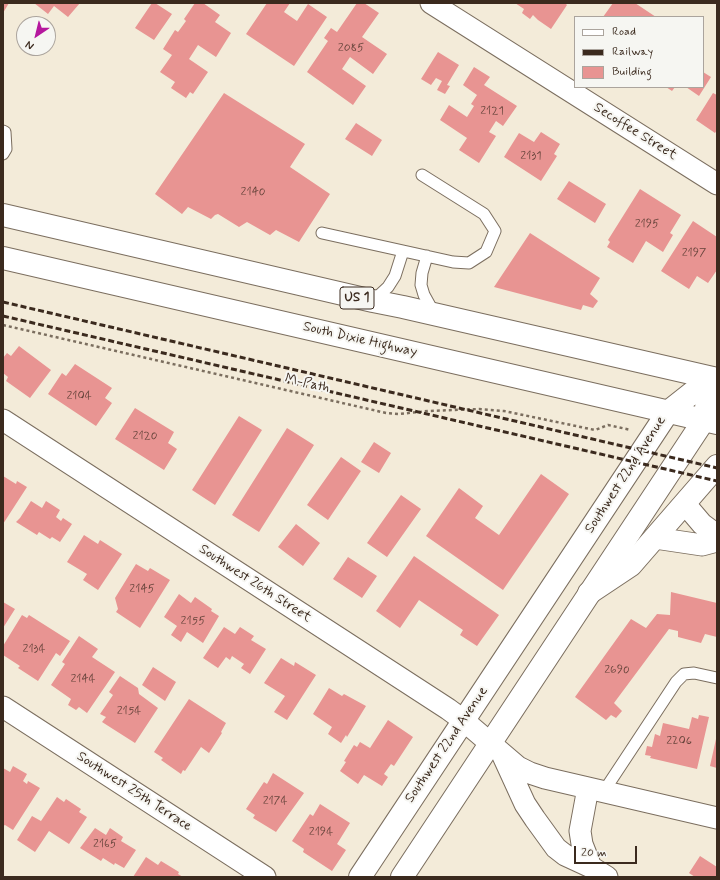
<!DOCTYPE html>
<html>
<head>
<meta charset="utf-8">
<style>
  body { margin:0 }
  #map { position:relative; width:720px; height:880px; overflow:hidden; background:#f3ebd9; font-family:Mynerve,sans-serif }
  canvas { display:block }
  .frame { position:absolute; inset:0; border:4px solid #3b2a1e; pointer-events:none }
  .legend { position:absolute; left:574px; top:16px; width:130px; height:72px; box-sizing:border-box; background:#f6f6f2; border:1px solid #aba49d; margin:0; padding:5px 7px; list-style:none; font-size:12px; color:#3b2a1e }
  .legend li { display:flex; align-items:center; gap:8px; height:20px }
  .legend b { width:20px; border:1px solid #aba49d }
  .north { position:absolute; left:16px; top:16px; width:40px; height:40px; box-sizing:border-box; background:#f6f6f2; border:1px solid #aba49d; border-radius:50%; rotate:215deg; font-size:11px; font-weight:700; line-height:16px; text-align:center; color:#3b2a1e }
  .north::after { content:''; display:block; margin:auto; width:14px; height:18px; background:#b5179e; clip-path:polygon(50% 0,100% 100%,50% 72%,0 100%) }
  .scale { position:absolute; left:574px; top:846px; width:63px; height:18px; box-sizing:border-box; border:2px solid #3b2a1e; border-top:0; padding-left:5px; font-size:12px; line-height:14px; white-space:nowrap; color:#3b2a1e; -webkit-text-stroke:3px #f6f6f2; paint-order:stroke }
</style>
</head>
<body>
<div id="map">
<canvas width="720" height="880"></canvas>
<div class="frame"></div>
<ul class="legend">
<li><b style="height:5px;background:#fff"></b>Road</li>
<li><b style="height:5px;background:#3b2a1e"></b>Railway</li>
<li><b style="height:11px;background:#e89492"></b>Building</li>
</ul>
<div class="north">N</div>
<div class="scale">20 m</div>
</div>
<script>
const ctx = document.querySelector('canvas').getContext('2d');
ctx.lineJoin = 'round';
function fill(path, color) { ctx.fillStyle = color; ctx.fill(path, 'evenodd'); }
const poly = rows => new Path2D(rows.map(r => 'M' + r).join(''));
function trace(path, color, width, dash) { ctx.strokeStyle = color; ctx.lineWidth = width; ctx.lineCap = dash ? 'butt' : 'round'; ctx.setLineDash(dash || []); ctx.stroke(path); }
function drawText(font, color, halo, rows, align = 'center') {
  ctx.font = font + ' Mynerve,sans-serif'; ctx.lineWidth = 4; ctx.setLineDash([]); ctx.textBaseline = 'middle'; ctx.strokeStyle = halo; ctx.fillStyle = color; for (const [text, x, y, turn = 0] of rows) {
    ctx.save(); ctx.translate(x, y); ctx.rotate((+turn || 0) * Math.PI / 180); ctx.textAlign = isNaN(turn) ? turn : align; if (halo) ctx.strokeText(text, 0, 0); ctx.fillText(text, 0, 0); ctx.restore();
  }
}
const building = poly([
  [3,3,9,3,3,13],
  [34,3,80,3,68,17,54,6,48,14],
  [152,3,155,3,172,14,154,40,135,28],
  [195,3,202,4,203,3,220,15,215,22,231,33,216,57,198,45,189,59,208,72,193,94,190,92,186,98,171,88,175,82,160,72,172,55,163,49,175,30,178,32,186,21,184,19],
  [267,3,290,3,284,12,297,21,308,4,327,17,294,66,246,34],
  [357,3,364,3,379,13,362,37,387,54,373,74,350,57,342,69,366,86,353,105,307,72,328,41,324,38,331,28,337,32],
  [515,3,565,3,567,5,551,29,538,20,533,15,530,19,522,13,524,9],
  [613,3,635,3,656,17,603,17],
  [438,52,459,65,447,85,450,86,445,94,437,90,442,81,436,78,431,85,421,79],
  [474,67,490,77,484,85,517,106,503,126,496,121,489,132,496,136,479,163,459,150,467,138,440,120,449,105,467,117,474,106,471,104,477,95,463,85],
  [703,72,711,77,699,96,686,87,703,87],
  [666,87,675,87,672,91],
  [224,93,305,144,290,167,330,194,299,242,276,230,270,235,247,222,239,227,218,214,215,215,211,219,188,207,182,214,155,194],
  [713,93,717,95,717,130,715,133,696,120],
  [356,123,382,140,372,156,345,139],
  [541,132,560,144,554,154,557,156,541,181,504,157,519,133,534,142],
  [569,181,606,204,595,223,557,199],
  [640,189,681,215,670,233,673,235,663,252,646,241,633,263,607,247,610,242,608,240],
  [693,221,717,237,717,270,708,283,697,276,689,289,661,271],
  [530,233,600,278,590,294,598,301,593,308,583,305,581,310,494,287],
  [19,346,51,370,30,398,6,381,8,377,3,373,3,358,7,353,11,356],
  [75,364,112,388,105,398,112,403,96,426,48,394,62,373,66,376],
  [135,408,174,432,168,443,177,449,164,470,115,439],
  [239,416,262,430,215,505,192,490],
  [287,428,314,445,259,532,232,515],
  [374,442,391,453,379,473,361,462],
  [341,457,361,471,328,520,307,505],
  [541,474,569,494,503,590,426,536,459,488,483,506,475,518,499,535],
  [3,476,16,484,17,481,27,487,3,524],
  [401,495,421,509,387,557,367,543],
  [31,501,42,508,46,501,60,510,56,517,61,521,63,518,72,524,60,542,52,537,50,539,39,532,37,535,16,522,20,518],
  [296,524,320,543,303,566,278,547],
  [84,535,98,544,100,540,122,554,98,590,83,580,87,574,67,562],
  [414,556,499,615,477,646,460,635,463,630,419,600,400,628,376,611],
  [348,557,377,576,362,598,333,579],
  [136,564,148,571,150,568,170,580,140,628,116,612,118,609,115,598],
  [671,592,717,603,717,637,705,634,701,643,678,637,678,631,669,629,614,703,622,711,616,718,611,715,606,720,575,697,631,619,646,628,657,614,670,615],
  [179,594,191,603,195,597,212,609,211,611,219,616,203,643,187,632,181,642,171,635,177,626,164,617],
  [3,602,15,609,3,628],
  [22,615,27,618,29,615,70,641,60,656,56,653,38,681,18,668,20,666,3,655,3,646],
  [224,627,235,634,240,627,254,636,251,640,266,649,250,674,241,668,244,664,232,656,230,660,226,657,218,668,203,658],
  [79,636,98,649,92,657,115,672,87,713,79,707,76,710,68,705,71,699,51,685,65,664,62,662],
  [281,658,294,666,295,662,316,675,287,720,274,712,285,696,264,683],
  [153,667,176,682,165,701,142,685],
  [120,676,138,688,139,694,158,708,135,743,102,722,106,717,100,714,113,695,109,692],
  [329,688,342,696,344,694,366,706,347,737,346,735,341,743,328,734,332,727,313,714],
  [189,699,226,723,221,732,222,733,209,753,201,747,185,771,183,770,181,774,161,760,163,758,154,752],
  [699,715,709,717,697,769,650,758,651,756,645,755,647,746,652,747,655,734,660,736,663,723,689,729,692,717,698,719],
  [388,720,413,737,394,766,391,764,384,774,388,777,382,786,364,775,358,784,340,771,346,762,344,761,354,745,357,747,360,742,370,748],
  [716,739,717,739,717,768,710,766],
  [13,766,27,774,23,781,27,784,28,781,40,788,13,830,5,825,3,826,3,768,10,772],
  [273,773,304,793,276,832,253,818,255,815,246,809,264,782,267,784],
  [57,797,64,802,66,799,81,809,79,812,87,817,69,844,49,831,35,852,17,840,32,816,41,821],
  [320,804,350,823,337,844,346,850,332,871,303,852,304,849,292,841,310,814,313,816],
  [95,828,106,835,110,828,123,837,121,841,136,850,124,868,115,863,114,865,103,858,101,861,80,848],
  [700,856,717,867,717,877,695,877,689,873],
  [146,857,158,865,161,861,179,872,178,874,183,877,133,877]
]);
const path = poly([
  [3,325,386,413,399,414,428,411,479,409,504,411,595,430,608,425,631,430]
]);
const service = poly([
  [3,131,5,132,6,149,3,154],
  [322,233,453,262,469,263,486,252,495,231,484,214,422,175],
  [427,256,422,273,421,285,424,295,434,313],
  [373,301,388,287,395,276,403,251],
  [604,791,676,682,684,674,694,673,717,678]
]);
const minor = poly([
  [431,3,717,184],
  [3,420,448,709,463,720,518,767,530,773,545,778,717,818],
  [685,504,702,524,717,535],
  [655,538,702,545,717,541],
  [3,707,265,877],
  [503,756,525,804,535,819,556,848,565,855,591,867,607,877],
  [588,788,580,831,582,844,591,867]
]);
const secondary = poly([
  [360,877,668,412,711,378],
  [402,877,704,420,711,378]
]);
const trunk = poly([
  [3,215,373,301,403,307,717,379],
  [3,258,717,423],
  [589,593,631,565,717,466]
]);
const rail = poly([
  [3,302,717,468],
  [3,316,717,481]
]);
const numberNames = [
  ["2085",351,48],
  ["2121",492,111],
  ["2131",531,156],
  ["2140",253,192],
  ["2195",647,224],
  ["2197",694,253],
  ["2104",79,396],
  ["2120",145,436],
  ["2145",142,589],
  ["2155",193,621],
  ["2134",34,649],
  ["2690",617,670],
  ["2144",83,679],
  ["2154",129,711],
  ["2206",679,741],
  ["2174",275,801],
  ["2194",321,832],
  ["2165",105,844]
];
const shields = [
  [357,298,34]
];
const shieldNames = [
  ["US 1",357,298]
];
const streetNames = [
  ["Secoffee Street",635,132,32],
  ["South Dixie Highway",360,340,13],
  ["M-Path",307,384,13],
  ["Southwest 22nd Avenue",626,475,-57],
  ["Southwest 26th Street",255,584,33],
  ["Southwest 22nd Avenue",447,745,-56],
  ["Southwest 25th Terrace",134,792,33]
];
fill(building, '#e89492');
trace(service, '#7b6e5f', 13);
trace(minor, '#7b6e5f', 23);
trace(secondary, '#7b6e5f', 24);
trace(trunk, '#7b6e5f', 24);
trace(path, '#7b6e5f', 2.5, [3, 3]);
trace(service, '#fff', 11);
trace(minor, '#fff', 21);
trace(secondary, '#fff', 22);
trace(trunk, '#fff', 22);
trace(rail, '#3b2a1e', 3, [6, 3]);
drawText('12px', '#66443b', null, numberNames);
for (const [x, y, w] of shields) { const box = new Path2D(); box.roundRect(x - w / 2, y - 11, w, 22, 3); ctx.fillStyle = '#f6f6f2'; ctx.fill(box); trace(box, '#3b2a1e', 1); }
drawText('bold 13px', '#3b2a1e', null, shieldNames);
drawText('14px', '#3b2a1e', '#f6f6f2', streetNames);
</script>
</body>
</html>
